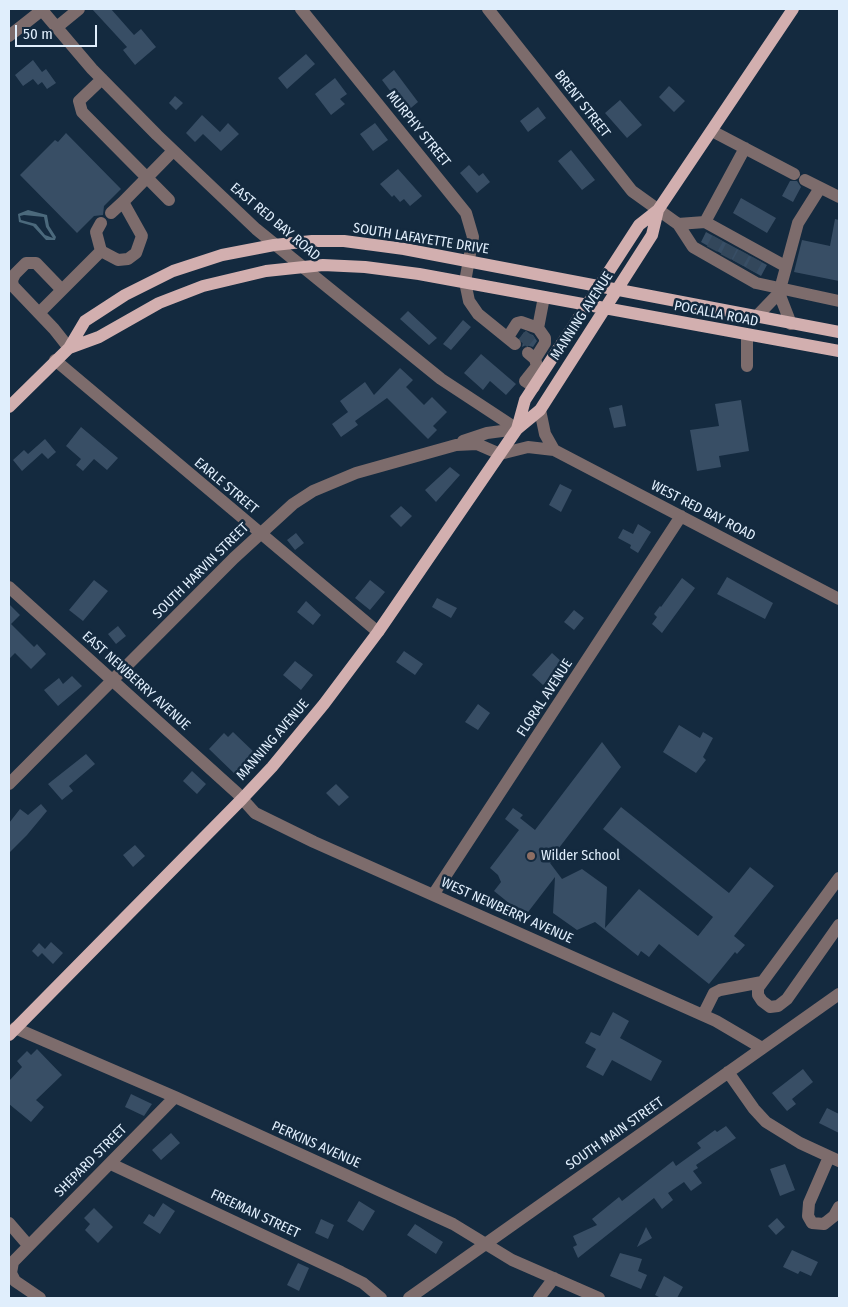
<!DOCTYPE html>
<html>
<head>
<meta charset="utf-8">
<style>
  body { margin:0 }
  #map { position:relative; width:848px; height:1307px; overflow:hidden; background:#142a3f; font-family:"Fira Sans Condensed",sans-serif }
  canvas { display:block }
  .frame { position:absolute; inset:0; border:10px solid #e0eefc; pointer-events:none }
  .scale { position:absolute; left:15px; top:25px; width:82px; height:22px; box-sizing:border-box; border:2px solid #e0eefc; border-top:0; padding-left:6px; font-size:15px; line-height:18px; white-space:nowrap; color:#e0eefc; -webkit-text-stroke:4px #142a3f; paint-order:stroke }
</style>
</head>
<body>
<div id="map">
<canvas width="848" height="1307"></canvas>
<div class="frame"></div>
<div class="scale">50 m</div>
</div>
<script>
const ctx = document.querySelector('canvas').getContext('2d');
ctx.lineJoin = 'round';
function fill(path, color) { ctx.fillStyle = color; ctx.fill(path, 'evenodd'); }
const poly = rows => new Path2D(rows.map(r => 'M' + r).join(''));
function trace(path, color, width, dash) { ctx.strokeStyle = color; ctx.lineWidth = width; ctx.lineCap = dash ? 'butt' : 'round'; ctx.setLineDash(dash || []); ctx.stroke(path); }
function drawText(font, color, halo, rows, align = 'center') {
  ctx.font = font + ' "Fira Sans Condensed",sans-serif'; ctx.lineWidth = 5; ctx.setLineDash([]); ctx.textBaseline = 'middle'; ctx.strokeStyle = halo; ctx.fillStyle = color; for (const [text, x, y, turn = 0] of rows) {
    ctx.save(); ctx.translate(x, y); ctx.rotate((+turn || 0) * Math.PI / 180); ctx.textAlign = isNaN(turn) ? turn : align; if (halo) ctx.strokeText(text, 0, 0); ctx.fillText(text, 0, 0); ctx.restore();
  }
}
const water = poly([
  [28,210,47,215,49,226,56,237,55,240,46,240,33,226,19,222,18,214],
  [24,215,44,217,46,227,53,238,45,235,36,224,21,220,20,216]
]);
const building = poly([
  [92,9,111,9,134,35,141,29,156,47,135,65,123,50,127,47],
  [306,54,315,64,287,89,278,78],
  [33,60,42,72,46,69,56,83,47,89,42,82,38,85,33,79,23,86,15,75],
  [394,70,418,102,406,112,382,80],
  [335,78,347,94,340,99,345,104,331,115,315,94],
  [669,86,685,101,674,112,659,97],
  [175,96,183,103,176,110,169,103],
  [620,100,642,125,627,138,605,113],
  [538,107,546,118,528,132,520,121],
  [202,115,220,132,228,123,239,134,221,151,203,134,195,142,186,133],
  [375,123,388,140,373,151,360,134],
  [66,133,121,189,104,206,103,215,94,216,77,233,20,175,55,140,58,142],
  [571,150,595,180,582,190,558,161],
  [469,165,479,176,483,173,490,182,477,193,460,173],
  [398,169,422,196,410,206,404,199,400,202,394,195,392,197,380,184],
  [790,181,797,181,801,187,793,202,782,196],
  [741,198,776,218,767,233,733,213],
  [835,219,839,220,839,281,794,272,802,240,830,246],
  [706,232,767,265,761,276,701,242],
  [408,311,437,338,429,345,400,319],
  [463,320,471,327,451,350,443,344],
  [524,332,533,335,537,341,533,347,526,345,522,347,523,342,520,338],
  [481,354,516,384,506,395,490,381,483,390,464,373],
  [400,368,413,380,406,387,424,405,432,397,447,412,433,426,437,430,428,439,387,398,355,421,358,425,341,437,332,424,348,412,340,401,365,382,374,395],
  [741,400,749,451,719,456,721,467,697,471,690,430,719,426,715,404],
  [622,405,626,426,614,428,609,408],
  [81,427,118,458,107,470,94,459,83,471,76,465,81,459,66,446],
  [45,439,56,452,48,459,42,453,22,471,13,460,24,450,28,454],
  [450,467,460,475,436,502,425,490],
  [560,484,572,490,561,512,549,505],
  [401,506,412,516,401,527,390,516],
  [638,524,651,532,638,553,630,548,631,545,618,538,623,529,633,534],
  [296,533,304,543,295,550,287,540],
  [727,577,773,603,765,619,717,594],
  [682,578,695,588,662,633,652,624,657,617,654,614,660,606,661,607],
  [94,580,108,591,83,621,69,610],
  [370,580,385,592,370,610,355,598],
  [437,598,457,608,451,618,432,607],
  [306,601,321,615,313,625,297,612],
  [9,604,20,615,11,624,34,647,37,644,46,654,31,669,15,653,9,659],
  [574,610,584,618,574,630,564,622],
  [118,626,126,636,116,644,108,634],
  [404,651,423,664,415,675,396,662],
  [552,653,563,663,543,685,532,675],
  [295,661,313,675,301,690,283,675],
  [72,676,82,686,58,706,44,690,59,678,63,684],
  [478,704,490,713,478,730,465,722],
  [679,725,700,738,703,732,713,738,703,757,706,760,696,773,663,752],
  [233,732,257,755,239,778,209,749,224,733,228,737],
  [602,742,621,767,552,857,554,858,550,863,562,879,582,869,607,887,605,928,639,889,698,936,713,917,603,829,621,807,729,893,750,867,774,886,734,936,745,945,737,954,735,952,709,984,659,944,649,957,641,951,638,956,595,922,577,930,553,913,555,877,525,916,494,891,501,882,498,875,490,868,519,830,505,819,513,808,523,815,520,818,535,830],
  [86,754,95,764,69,786,73,791,62,800,48,784],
  [192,771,206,784,197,794,183,781],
  [336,784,349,797,339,806,326,793],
  [41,804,47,811,27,835,9,853,9,823,20,809,28,815],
  [135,845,145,856,133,867,123,855],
  [51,942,63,953,53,964,42,953,38,957,32,951,39,943,45,949],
  [613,1012,629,1021,620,1038,662,1061,651,1081,612,1060,603,1076,586,1067,596,1049,585,1043,591,1032,600,1036],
  [37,1049,62,1075,36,1100,44,1107,31,1122,9,1104,9,1081,22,1067,17,1061,27,1051,31,1055],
  [803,1069,813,1082,792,1099,796,1104,787,1111,772,1093],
  [131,1094,152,1104,144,1116,125,1107],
  [827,1108,839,1114,839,1133,819,1123],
  [726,1126,736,1138,696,1165,698,1168,693,1171,702,1183,691,1191,684,1182,668,1193,673,1200,662,1209,654,1198,578,1258,573,1247,577,1245,573,1236,597,1225,592,1219,619,1197,622,1201,673,1161,676,1166,701,1148,697,1143,715,1130,717,1132],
  [171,1133,180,1143,161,1160,152,1150],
  [785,1164,795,1190,780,1196,770,1169],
  [359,1201,375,1211,363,1231,347,1221],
  [163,1203,175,1211,160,1234,143,1223,149,1214,154,1217],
  [94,1208,113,1227,98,1243,85,1230,90,1224,84,1218],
  [777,1218,785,1227,776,1235,768,1226],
  [321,1219,334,1225,328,1239,315,1233],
  [415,1224,443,1242,436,1254,407,1235],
  [646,1227,652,1238,637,1247],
  [792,1250,818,1262,811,1276,800,1271,798,1274,783,1267],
  [620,1253,642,1259,638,1271,647,1275,641,1289,610,1276],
  [298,1263,309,1268,299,1291,287,1285],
  [664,1276,683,1287,677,1298,661,1298,655,1295]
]);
const minorTunnel = poly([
  [712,249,718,238],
  [726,257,732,245],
  [738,263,744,252],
  [751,270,757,259],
  [522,335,534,345]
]);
const minor = poly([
  [41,9,92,69,157,135,256,229,441,379,517,429],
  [301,9,466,213,473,237,465,282,469,301,478,314,515,344],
  [488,9,632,191,678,224,693,247,756,283,839,301],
  [57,27,79,9],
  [9,36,42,10],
  [102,79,79,101,82,112,169,200],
  [712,131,794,174],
  [805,180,839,197],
  [111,213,123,202],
  [705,222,745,148],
  [101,223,96,232,101,251],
  [678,224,705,222,785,266],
  [62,290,101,251,118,260,128,259,136,253,142,236,123,202,173,151],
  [779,293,791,324],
  [39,313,62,290,36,263,26,263,15,274,12,280,13,286,54,329,69,348],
  [756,317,779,293,798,223,820,188],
  [508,337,517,323,521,322,538,328,544,297],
  [528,353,535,359,537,366,525,381,534,387],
  [535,359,545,343,545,338,538,328],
  [55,360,378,632],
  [747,366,747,335],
  [540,410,545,434,554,450],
  [463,441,487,433,517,429],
  [9,587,237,793,255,813,314,842,716,1021,762,1048],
  [9,784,234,558,293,504,313,491,356,473,456,445,477,444,500,454,528,447,554,450,839,599],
  [839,878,758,988,758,995,762,1001,770,1007,778,1006,787,999,839,925],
  [433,895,681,516],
  [703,1015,714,993,720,990,762,982],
  [15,1028,175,1097,453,1224,512,1260,599,1298],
  [728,1072,754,1109,766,1122,800,1143,839,1161],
  [829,1157,809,1203,808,1216,812,1223,824,1224,834,1216,839,1207],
  [111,1164,341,1272,363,1283,381,1298],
  [9,1223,28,1245],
  [40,1298,15,1281,11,1273,13,1262,175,1097],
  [409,1298,839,994],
  [539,1298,554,1278]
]);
const major = poly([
  [69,348,99,337,159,303,203,286,266,271,323,265,365,267,419,274,839,351],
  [9,407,69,348,85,321,125,295,173,271,222,255,274,245,312,241,344,241,404,249,839,332],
  [517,429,525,400,615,262,639,225,658,210,793,9],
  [9,1035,242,799,272,767,324,704,378,632,517,429,540,410,652,235,658,210]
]);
const markers = [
  [531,856,5,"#8d6e63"]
];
const streetNames = [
  ["BRENT STREET",582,104,52],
  ["MURPHY STREET",418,129,51],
  ["EAST RED BAY ROAD",275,222,40],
  ["SOUTH LAFAYETTE DRIVE",421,239,9],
  ["POCALLA ROAD",716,314,11],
  ["MANNING AVENUE",582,316,-57],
  ["EARLE STREET",226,486,40],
  ["WEST RED BAY ROAD",703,511,27],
  ["SOUTH HARVIN STREET",201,571,-45],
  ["EAST NEWBERRY AVENUE",136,681,42],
  ["FLORAL AVENUE",545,698,-57],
  ["MANNING AVENUE",273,740,-49],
  ["WEST NEWBERRY AVENUE",507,911,24],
  ["SOUTH MAIN STREET",615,1134,-35],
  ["PERKINS AVENUE",316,1145,24],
  ["SHEPARD STREET",91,1161,-45],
  ["FREEMAN STREET",255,1214,25]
];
const poiNames = [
  ["Wilder School",541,856]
];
fill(water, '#4b697c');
fill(building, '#384e65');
trace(minorTunnel, '#33475b', 12, [12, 6]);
trace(minor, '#7d6c6c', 12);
trace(major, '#d2afaf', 12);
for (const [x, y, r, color] of markers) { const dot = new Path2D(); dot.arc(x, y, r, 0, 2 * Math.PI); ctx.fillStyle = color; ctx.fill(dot); trace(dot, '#142a3f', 2); }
drawText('14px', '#e0eefc', '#142a3f', streetNames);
drawText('14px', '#e0eefc', '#142a3f', poiNames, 'left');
</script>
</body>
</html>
